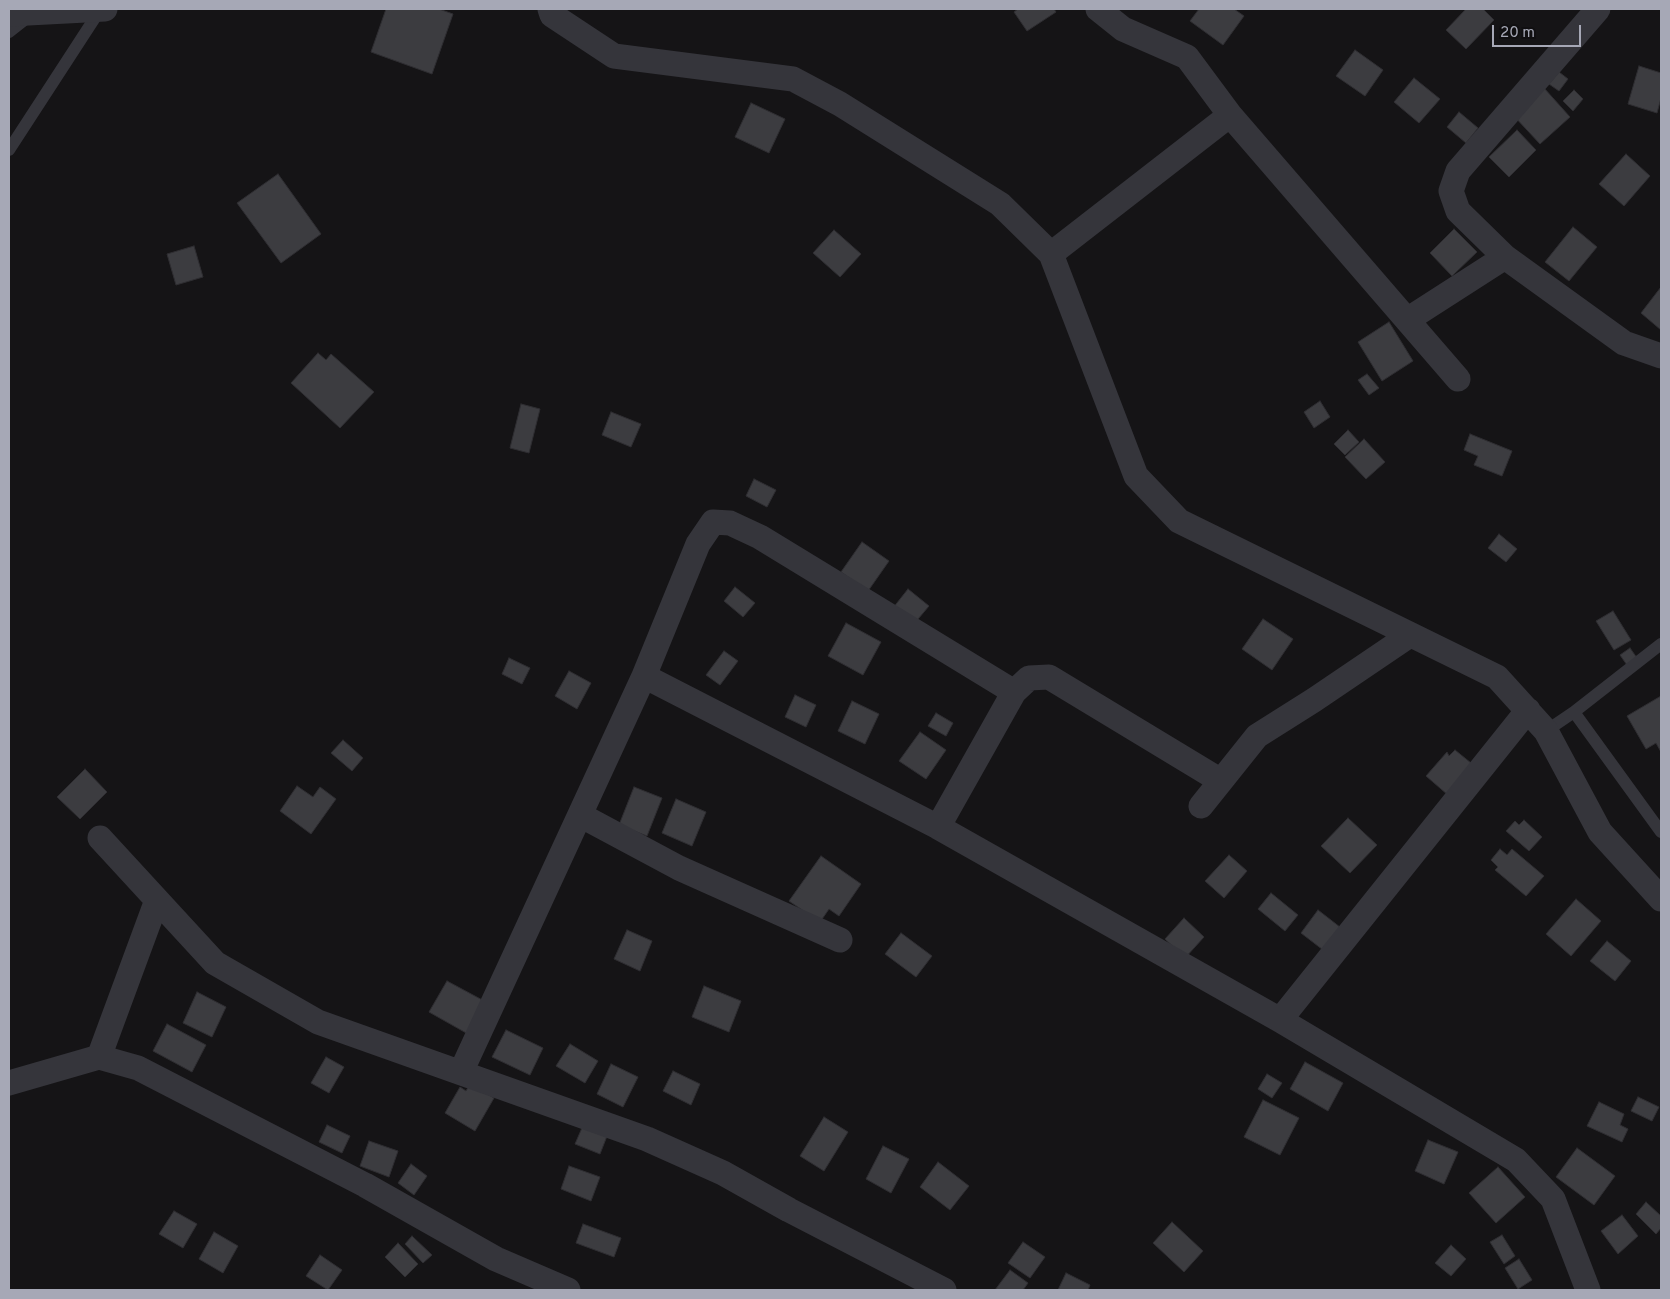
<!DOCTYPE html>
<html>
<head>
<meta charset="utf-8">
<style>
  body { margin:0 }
  #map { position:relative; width:1670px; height:1299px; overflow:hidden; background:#151416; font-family:Overpass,sans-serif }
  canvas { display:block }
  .frame { position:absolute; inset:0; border:10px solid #a6a8b6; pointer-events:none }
  .scale { position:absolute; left:1492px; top:25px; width:89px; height:22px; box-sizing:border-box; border:2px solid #a6a8b6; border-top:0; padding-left:6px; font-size:15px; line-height:18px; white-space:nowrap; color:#a6a8b6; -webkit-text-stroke:4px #100f11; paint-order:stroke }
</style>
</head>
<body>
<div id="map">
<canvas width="1670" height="1299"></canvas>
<div class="frame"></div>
<div class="scale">20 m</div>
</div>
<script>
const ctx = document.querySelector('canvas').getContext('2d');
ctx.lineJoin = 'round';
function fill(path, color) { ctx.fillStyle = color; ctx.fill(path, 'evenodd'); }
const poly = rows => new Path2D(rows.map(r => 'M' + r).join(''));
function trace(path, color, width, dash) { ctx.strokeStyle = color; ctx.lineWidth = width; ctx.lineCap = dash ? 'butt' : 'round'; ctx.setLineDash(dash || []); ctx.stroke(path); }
const building = poly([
  [386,9,439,9,453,14,432,74,371,52,386,9],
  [1018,9,1054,9,1056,12,1027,31,1014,12,1018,9],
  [1199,9,1234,9,1244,16,1223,45,1190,21,1199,9],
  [1466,9,1483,9,1494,20,1466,49,1446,30,1466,9],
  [1355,50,1383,70,1365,96,1336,76,1355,50],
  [1639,66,1661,73,1661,98,1657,113,1628,104,1639,66],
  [1559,72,1568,79,1559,91,1549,84,1559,72],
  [1414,78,1440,99,1419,123,1394,102,1414,78],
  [1544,88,1570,117,1540,144,1513,115,1544,88],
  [1574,90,1583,99,1573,111,1563,101,1574,90],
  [751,103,785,119,769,153,735,137,751,103],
  [1459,112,1478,128,1466,143,1447,127,1459,112],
  [1517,130,1536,150,1509,177,1489,157,1517,130],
  [1626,154,1650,176,1624,206,1599,184,1626,154],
  [278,174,321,234,281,263,237,203,278,174],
  [1573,227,1597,247,1569,281,1545,262,1573,227],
  [1454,229,1477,252,1452,276,1430,253,1454,229],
  [834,230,861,254,840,277,813,253,834,230],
  [194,246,203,277,176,285,167,254,194,246],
  [1661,287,1661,330,1641,313,1661,287],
  [1389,322,1413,361,1382,381,1358,342,1389,322],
  [318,353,326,360,331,354,374,392,340,428,291,383,318,353],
  [1367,374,1379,388,1369,395,1358,380,1367,374],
  [1320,401,1330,417,1314,428,1304,412,1320,401],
  [521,404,540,409,529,453,510,448,521,404],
  [611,412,641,424,631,447,602,435,611,412],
  [1348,430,1359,442,1345,455,1334,444,1348,430],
  [1470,434,1512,451,1502,476,1474,465,1478,456,1464,450,1470,434],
  [1364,439,1385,462,1366,479,1345,457,1364,439],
  [754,479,776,490,767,507,746,496,754,479],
  [1499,534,1517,549,1506,562,1488,548,1499,534],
  [862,542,889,561,868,591,841,572,862,542],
  [735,587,755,603,743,617,724,601,735,587],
  [908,589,929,606,913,625,893,608,908,589],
  [1613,611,1631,640,1614,650,1596,621,1613,611],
  [1263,619,1293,639,1272,670,1242,649,1263,619],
  [846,623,881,642,863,675,828,656,846,623],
  [1630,648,1637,658,1627,665,1620,655,1630,648],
  [724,651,738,661,720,685,706,675,724,651],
  [509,658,530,668,522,684,502,674,509,658],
  [569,671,591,683,577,709,555,696,569,671],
  [795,695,816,705,806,727,785,717,795,695],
  [1661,696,1661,752,1656,743,1646,749,1627,716,1661,696],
  [852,701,879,714,865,744,838,731,852,701],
  [936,713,953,723,946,736,928,726,936,713],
  [920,732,946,750,926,779,899,761,920,732],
  [343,740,363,758,352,771,331,753,343,740],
  [1455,750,1471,763,1448,795,1426,776,1447,752,1449,756,1455,750],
  [85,769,107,792,80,819,57,797,85,769],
  [297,786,313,797,320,787,336,799,311,834,280,811,297,786],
  [634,787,662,798,647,836,619,825,634,787],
  [676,799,706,812,692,846,662,833,676,799],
  [1348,818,1377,845,1350,873,1321,846,1348,818],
  [1524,820,1542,837,1529,851,1506,831,1515,821,1519,825,1524,820],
  [1500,849,1507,855,1512,849,1544,876,1526,896,1495,870,1498,867,1491,860,1500,849],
  [1229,855,1247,871,1224,898,1205,881,1229,855],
  [821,856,861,884,839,916,829,909,820,922,789,901,821,856],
  [1271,893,1298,915,1285,931,1258,909,1271,893],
  [1576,899,1601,921,1571,956,1546,934,1576,899],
  [1318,910,1345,931,1327,953,1301,933,1318,910],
  [1184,918,1204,937,1185,958,1165,939,1184,918],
  [627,930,652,941,640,971,614,959,627,930],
  [901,933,932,956,916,977,885,954,901,933],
  [1607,941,1631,961,1615,981,1590,961,1607,941],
  [447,981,486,1002,468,1034,429,1012,447,981],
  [704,986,741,1001,729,1032,692,1017,704,986],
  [197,992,226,1007,212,1037,183,1023,197,992],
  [167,1024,206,1045,192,1072,153,1051,167,1024],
  [506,1030,543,1048,530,1075,492,1057,506,1030],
  [570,1044,598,1061,585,1083,556,1066,570,1044],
  [326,1057,344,1067,329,1093,311,1083,326,1057],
  [1305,1062,1343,1083,1328,1111,1290,1089,1305,1062],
  [611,1064,638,1077,623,1107,597,1094,611,1064],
  [673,1071,700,1084,691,1105,663,1091,673,1071],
  [1267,1074,1282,1083,1272,1098,1258,1089,1267,1074],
  [470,1084,494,1098,475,1131,445,1113,460,1087,466,1091,470,1084],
  [1638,1097,1659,1107,1652,1121,1631,1111,1638,1097],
  [1263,1100,1299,1118,1280,1155,1244,1137,1263,1100],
  [1599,1102,1624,1114,1620,1125,1628,1129,1622,1142,1587,1126,1599,1102],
  [824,1117,848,1132,824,1171,800,1156,824,1117],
  [585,1121,609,1131,600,1154,575,1144,585,1121],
  [327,1125,350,1136,342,1153,319,1142,327,1125],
  [1428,1140,1458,1152,1444,1184,1415,1171,1428,1140],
  [369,1141,398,1151,389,1177,360,1166,369,1141],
  [883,1146,909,1159,891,1193,866,1179,883,1146],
  [1577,1148,1615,1176,1594,1205,1556,1177,1577,1148],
  [938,1162,969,1186,950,1210,920,1187,938,1162],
  [411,1164,427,1176,414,1195,398,1183,411,1164],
  [569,1166,600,1177,591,1201,561,1189,569,1166],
  [1498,1167,1525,1197,1496,1223,1469,1193,1498,1167],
  [1646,1202,1661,1216,1661,1228,1656,1234,1636,1214,1646,1202],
  [174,1211,197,1224,183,1248,159,1234,174,1211],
  [1622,1215,1638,1236,1618,1254,1601,1231,1622,1215],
  [1172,1222,1203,1251,1184,1272,1153,1243,1172,1222],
  [583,1224,621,1238,614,1257,576,1243,583,1224],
  [214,1232,238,1246,223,1273,199,1259,214,1232],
  [1502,1235,1515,1256,1504,1264,1490,1242,1502,1235],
  [412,1236,432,1255,423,1263,405,1244,412,1236],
  [1023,1242,1045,1257,1030,1278,1008,1263,1023,1242],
  [398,1243,418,1264,405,1277,385,1257,398,1243],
  [1451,1245,1466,1259,1451,1276,1435,1263,1451,1245],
  [320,1255,342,1270,328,1290,306,1276,320,1255],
  [1519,1259,1532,1280,1518,1289,1505,1268,1519,1259],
  [1010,1270,1028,1283,1023,1290,995,1290,1010,1270],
  [1066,1273,1090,1285,1088,1290,1058,1290,1066,1273]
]);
const lane = poly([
  [9,32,28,17],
  [9,150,100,10],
  [1661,644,1574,712,1661,832],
  [1546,731,1574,712]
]);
const street = poly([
  [550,9,552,15,614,56,793,79,840,104,1000,204,1051,254,1136,476,1179,521,1497,677,1546,731,1600,832,1661,899],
  [1098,9,1123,29,1187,57,1230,115,1458,379],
  [1598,9,1458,171,1451,191,1458,211,1505,257,1624,343,1661,356],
  [9,14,105,9],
  [1051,254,1230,115],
  [1407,320,1505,257],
  [644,676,938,827,1280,1020,1516,1160,1553,1199,1588,1290],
  [1201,806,1257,736,1314,700,1410,635],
  [580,815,679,868,840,940],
  [938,827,1014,692,1029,678,1049,677,1221,781],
  [100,838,215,963,318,1022,647,1139,723,1173,789,1210,944,1290],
  [1280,1020,1528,710],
  [99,1057,157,900],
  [461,1072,644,676,698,544,713,522,730,523,760,537,1014,692],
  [9,1083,99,1057,138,1068,365,1185,496,1259,568,1290]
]);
fill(building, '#3c3c40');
trace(building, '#2f2e32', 1);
trace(lane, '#35353b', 12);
trace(street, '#35353b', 25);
</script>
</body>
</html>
